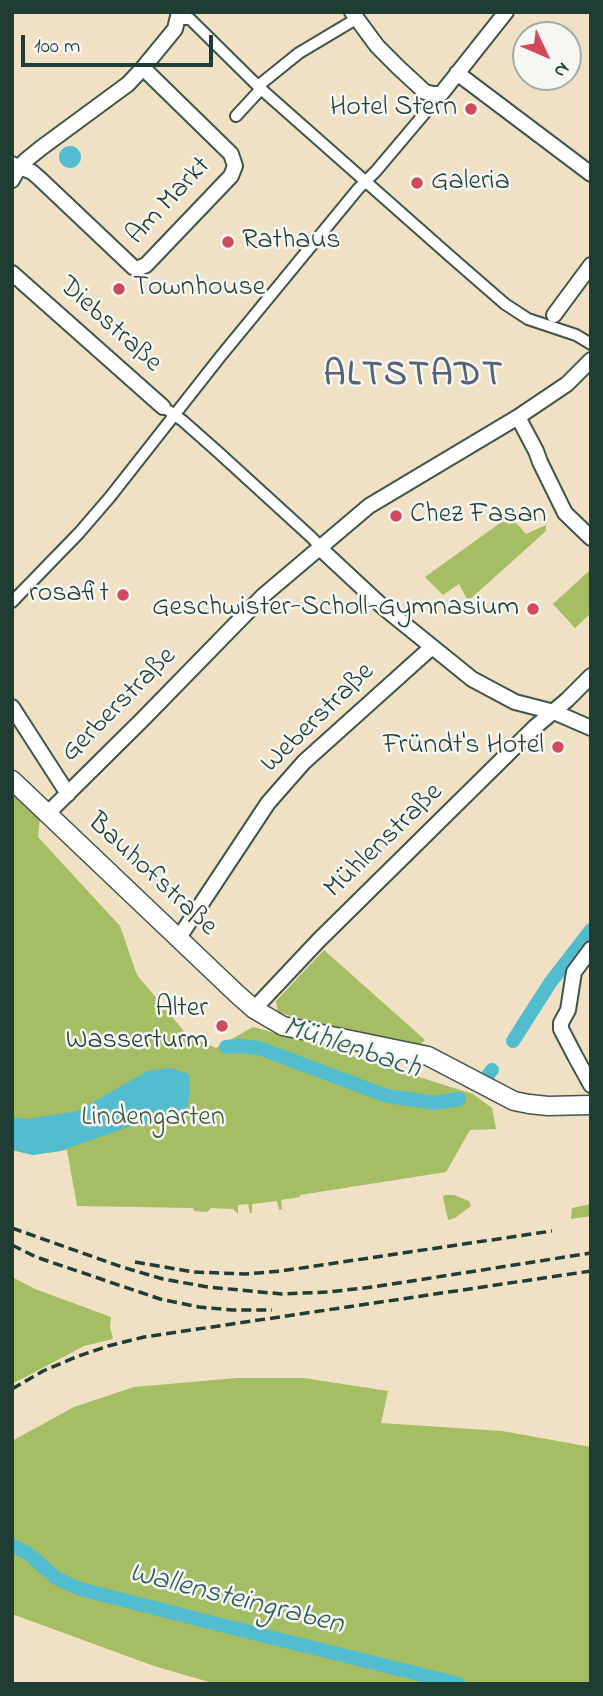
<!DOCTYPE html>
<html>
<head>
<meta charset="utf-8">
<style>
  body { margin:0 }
  #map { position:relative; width:603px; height:1696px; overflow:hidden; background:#f0e0c4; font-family:"Indie Flower",sans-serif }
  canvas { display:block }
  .frame { position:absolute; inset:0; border:14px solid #1f3d34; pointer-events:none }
  .north { position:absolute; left:512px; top:21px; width:70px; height:70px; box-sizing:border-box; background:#f6f6f2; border:2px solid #a0aca6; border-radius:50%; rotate:134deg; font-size:19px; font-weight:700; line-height:28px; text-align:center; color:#1f3d34 }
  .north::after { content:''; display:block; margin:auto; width:24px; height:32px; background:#d1495b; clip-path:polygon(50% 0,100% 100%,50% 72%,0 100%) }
  .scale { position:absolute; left:21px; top:35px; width:192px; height:32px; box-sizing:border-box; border:4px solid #1f3d34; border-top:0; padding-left:9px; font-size:21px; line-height:24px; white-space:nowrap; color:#1f3d34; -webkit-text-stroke:5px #f6f6f2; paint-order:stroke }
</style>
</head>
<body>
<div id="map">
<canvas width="603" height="1696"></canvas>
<div class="frame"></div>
<div class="north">N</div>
<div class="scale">100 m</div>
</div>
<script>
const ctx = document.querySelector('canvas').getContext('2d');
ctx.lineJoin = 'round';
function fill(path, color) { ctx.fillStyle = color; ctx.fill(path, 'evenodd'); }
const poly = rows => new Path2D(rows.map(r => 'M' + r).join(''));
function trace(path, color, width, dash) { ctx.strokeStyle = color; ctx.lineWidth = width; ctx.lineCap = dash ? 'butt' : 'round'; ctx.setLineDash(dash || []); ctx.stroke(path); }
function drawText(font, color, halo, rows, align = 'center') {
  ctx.font = font + ' "Indie Flower",sans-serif'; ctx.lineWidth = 5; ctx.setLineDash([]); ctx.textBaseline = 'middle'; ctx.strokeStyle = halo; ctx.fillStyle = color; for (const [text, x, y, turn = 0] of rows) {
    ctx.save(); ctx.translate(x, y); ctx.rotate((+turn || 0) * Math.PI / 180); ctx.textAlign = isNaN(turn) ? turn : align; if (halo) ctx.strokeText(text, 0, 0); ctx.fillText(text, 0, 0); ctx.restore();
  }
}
const green = poly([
  [510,516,526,534,546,525,546,531,468,601,459,584,443,595,425,577],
  [590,570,591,613,575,628,553,604],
  [12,793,40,818,38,837,120,926,137,975,188,1036,216,1048,253,1027,314,1044,473,1094,492,1108,496,1129,470,1130,446,1172,300,1195,300,1197,281,1200,282,1209,279,1210,277,1201,252,1204,252,1213,250,1213,248,1204,238,1205,238,1214,233,1209,211,1208,207,1212,194,1211,193,1208,77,1206,67,1150,33,1155,12,1150],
  [324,950,425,1040,421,1044,331,1029,278,1012,276,1001],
  [445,1195,454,1195,469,1201,471,1206,455,1218,448,1220,443,1197],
  [590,1204,591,1216,571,1219,572,1208],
  [12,1277,35,1289,111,1317,110,1327,113,1339,84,1346,12,1384],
  [237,1378,304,1378,388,1391,381,1423,502,1431,591,1447,591,1684,216,1684,154,1666,12,1614,12,1441,74,1407,134,1387]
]);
const water = poly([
  '59 157a11 11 0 1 1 22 0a11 11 0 1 1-22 0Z',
  [171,1068,189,1074,190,1092,187,1108,166,1122,128,1127,60,1151,33,1155,12,1150,12,1117,28,1119,78,1111,147,1071]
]);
const canal = poly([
  [513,1041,550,983,591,930],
  [226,1047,239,1046,259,1048,387,1096,435,1103,459,1099],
  [488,1075,492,1070],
  [12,1545,30,1555,56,1578,80,1589,217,1624,459,1684]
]);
const pedestrian = poly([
  [179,19,190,19,261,89,451,257,505,304,528,319,576,335,591,344],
  [258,86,299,53,356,19],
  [236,116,261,89],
  [169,411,183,421,218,452,310,536,321,547],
  [12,602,79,533,110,497,220,357,358,189,376,171,441,94]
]);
const minor = poly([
  [352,12,377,46,399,68,425,92,433,94,441,94,506,12],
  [457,73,591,174],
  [12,164,32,172,39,178,133,267,137,269,146,265,231,176,235,166,231,154,143,68],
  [12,180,17,171,25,161,41,148,128,84,143,68,175,29,179,12],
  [12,273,163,407],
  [554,315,591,265],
  [518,417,536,451,540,462,565,513,591,538],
  [321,547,325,553,383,607,472,679,515,702,554,712,591,728],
  [12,707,68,794],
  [47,814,142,720,264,595,369,506,518,417,567,384,591,360],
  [178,939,268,803,304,762,432,647],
  [591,949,574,972,568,1010,561,1023,561,1029,575,1056,591,1085],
  [254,1009,319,940,535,727,567,700,591,676]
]);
const tertiary = poly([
  [12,780,237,994,254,1009,283,1026,428,1056,514,1101,529,1104,548,1106,591,1105]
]);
const rail = poly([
  [12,1228,122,1267,163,1279,208,1287,282,1294,328,1292,373,1287,591,1253],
  [12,1245,36,1257,160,1299,199,1307,232,1310,272,1310],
  [135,1262,194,1272,245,1274,281,1271,552,1231],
  [12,1389,43,1371,76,1357,108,1346,144,1337,591,1271]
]);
const markers = [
  [471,109,7,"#d1495b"],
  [417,183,7,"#d1495b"],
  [228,242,7,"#d1495b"],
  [119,289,7,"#d1495b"],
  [396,516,7,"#d1495b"],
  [123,595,7,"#d1495b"],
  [533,609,7,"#d1495b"],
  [558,747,7,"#d1495b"],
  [222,1026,7,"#d1495b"]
];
const poiNames = [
  ["Hotel Stern",457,109],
  ["Galeria",431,183,"left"],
  ["Rathaus",242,242,"left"],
  ["Townhouse",133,289,"left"],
  ["Chez Fasan",410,516,"left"],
  ["rosafit",109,595],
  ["Geschwister-Scholl-Gymnasium",519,609],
  ["Fründt's Hotel",544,747],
  ["Alter",208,1010],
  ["Wasserturm",208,1042]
];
const streetNames = [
  ["Am Markt",170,202,-47],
  ["Diebstraße",109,326,42],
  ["Gerberstraße",120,706,-45],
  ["Weberstraße",319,719,-44],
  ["Mühlenstraße",385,842,-44],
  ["Bauhofstraße",151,876,43]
];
const parkNames = [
  ["Lindengarten",153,1119]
];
const waterNames = [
  ["Mühlenbach",351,1050,18],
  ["Wallensteingraben",236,1601,14]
];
const districtNames = [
  ["ALTSTADT",414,378]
];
fill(green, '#a5bd63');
fill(water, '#53bdd0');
trace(canal, '#53bdd0', 14);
trace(pedestrian, '#3e554a', 14);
trace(minor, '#3e554a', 18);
trace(tertiary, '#3e554a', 21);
trace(pedestrian, '#fff', 10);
trace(minor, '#fff', 14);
trace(tertiary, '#fff', 18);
trace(rail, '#1f3d34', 3.5, [10, 5]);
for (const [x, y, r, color] of markers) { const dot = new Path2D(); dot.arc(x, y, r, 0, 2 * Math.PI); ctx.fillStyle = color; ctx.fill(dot); trace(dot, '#f6f6f2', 2.5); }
drawText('28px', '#1f3d34', '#f6f6f2', poiNames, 'right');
drawText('28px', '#1f3d34', '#f6f6f2', streetNames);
drawText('28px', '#405d40', '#f6f6f2', parkNames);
drawText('italic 30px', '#2c5d5b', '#f6f6f2', waterNames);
ctx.letterSpacing = '2px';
drawText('bold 35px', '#566371', '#f6f6f2', districtNames);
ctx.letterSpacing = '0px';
</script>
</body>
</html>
